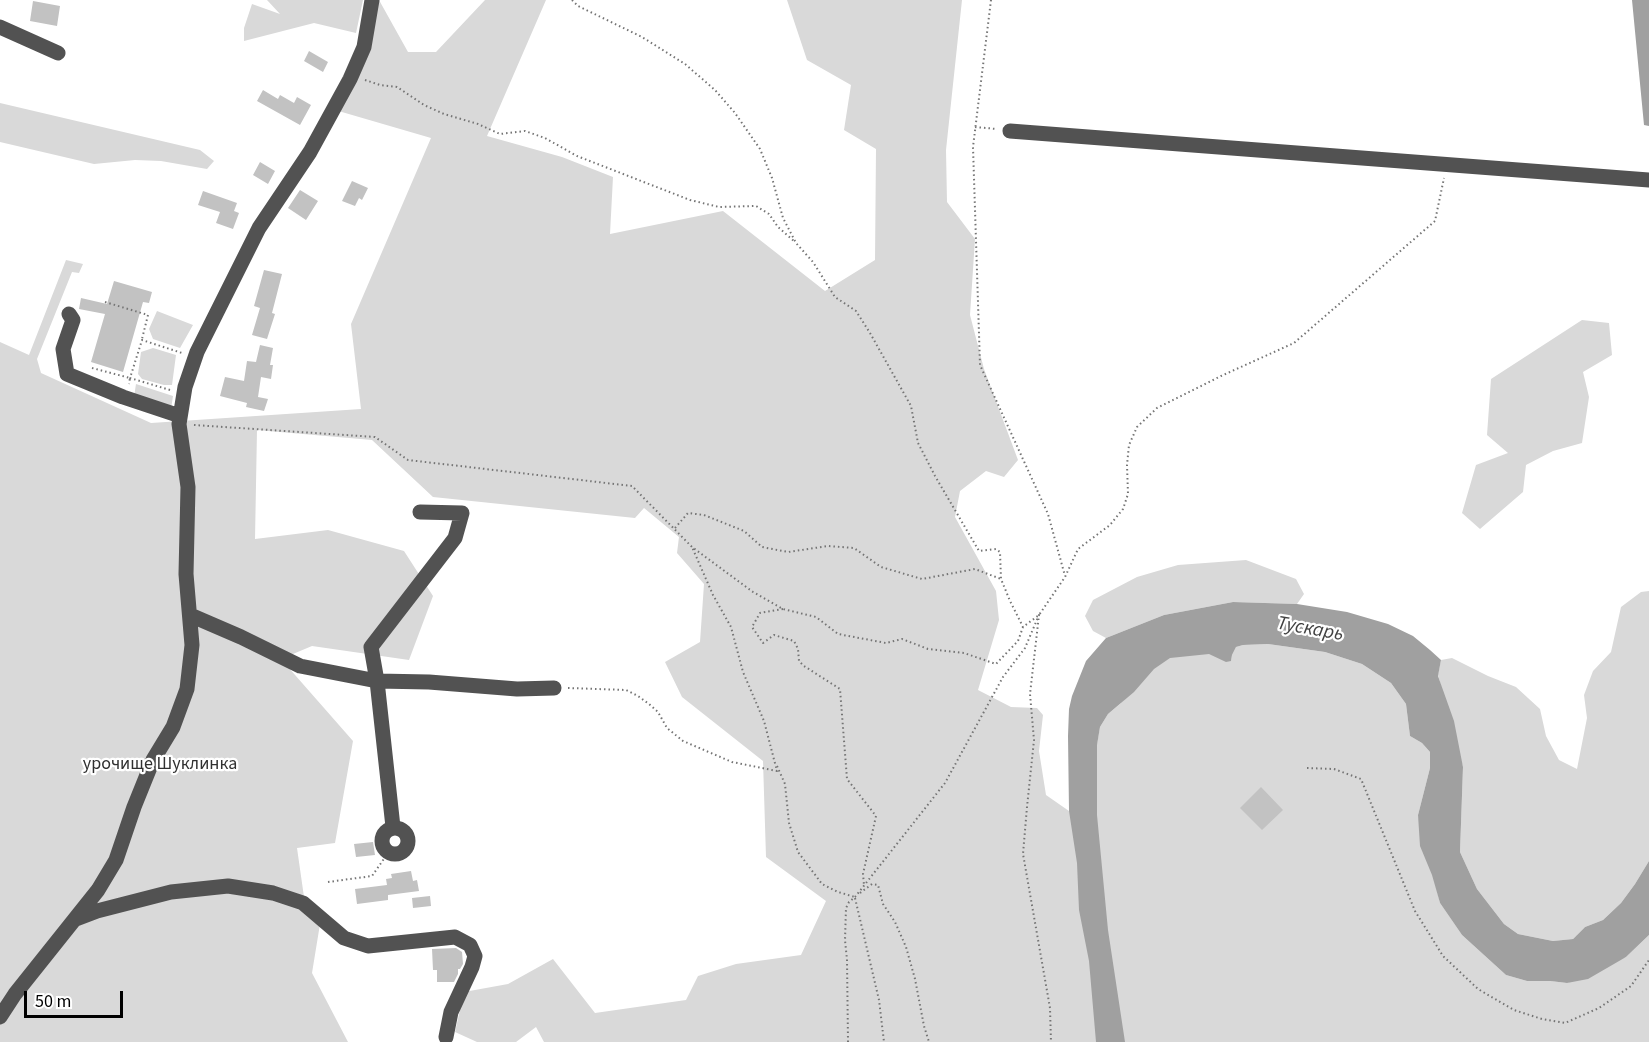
<!DOCTYPE html>
<html>
<head>
<meta charset="utf-8">
<style>
  body { margin:0 }
  #map { position:relative; width:1649px; height:1042px; overflow:hidden; background:#fff; font-family:"Source Sans 3",sans-serif }
  canvas { display:block }
  .scale { position:absolute; left:24px; top:991px; width:99px; height:27px; box-sizing:border-box; border:3px solid #000; border-top:0; padding-left:8px; font-size:18px; line-height:21px; white-space:nowrap; color:#000; -webkit-text-stroke:4px #fff; paint-order:stroke }
</style>
</head>
<body>
<div id="map">
<canvas width="1649" height="1042"></canvas>
<div class="scale">50 m</div>
</div>
<script>
const ctx = document.querySelector('canvas').getContext('2d');
ctx.lineJoin = 'round';
function fill(path, color) { ctx.fillStyle = color; ctx.fill(path, 'evenodd'); }
const poly = rows => new Path2D(rows.map(r => 'M' + r).join(''));
function trace(path, color, width, dash) { ctx.strokeStyle = color; ctx.lineWidth = width; ctx.lineCap = dash ? 'butt' : 'round'; ctx.setLineDash(dash || []); ctx.stroke(path); }
function drawText(font, color, halo, rows, align = 'center') {
  ctx.font = font + ' "Source Sans 3",sans-serif'; ctx.lineWidth = 4.5; ctx.setLineDash([]); ctx.textBaseline = 'middle'; ctx.strokeStyle = halo; ctx.fillStyle = color; for (const [text, x, y, turn = 0] of rows) {
    ctx.save(); ctx.translate(x, y); ctx.rotate((+turn || 0) * Math.PI / 180); ctx.textAlign = isNaN(turn) ? turn : align; if (halo) ctx.strokeText(text, 0, 0); ctx.fillText(text, 0, 0); ctx.restore();
  }
}
const green = poly([
  [267,0,363,0,356,33,314,23,244,41,244,28,252,4,280,14],
  [379,0,408,52,436,52,485,0,546,0,487,136,562,157,613,177,610,234,723,211,825,291,875,260,876,149,844,130,851,85,807,60,787,0,962,0,946,150,947,202,975,239,970,315,984,369,1018,460,1004,477,986,471,960,491,955,517,996,591,999,620,978,690,1011,707,1037,708,1043,715,1039,751,1046,795,1069,811,1097,744,1100,727,1108,714,1120,704,1164,656,1200,646,1231,661,1232,655,1236,647,1243,645,1268,644,1325,652,1362,664,1391,683,1406,704,1410,736,1422,743,1430,752,1430,768,1418,815,1440,903,1462,935,1506,975,1527,981,1550,981,1567,983,1626,957,1649,935,1649,1042,544,1042,536,1027,516,1042,477,1042,455,1032,464,992,508,984,553,959,595,1013,686,1000,698,976,736,964,801,955,826,901,766,857,763,761,682,697,665,662,700,642,704,584,677,553,679,537,644,508,635,518,433,497,372,440,257,430,255,539,328,530,404,551,433,596,409,660,312,646,281,659,353,741,335,843,297,848,306,911,320,924,312,973,348,1042,0,1042,0,342,29,355,66,260,83,264,79,273,72,272,37,359,41,373,151,423,361,409,351,324,431,138,335,110],
  [0,103,200,150,214,161,207,169,161,161,135,160,94,164,0,142],
  [157,311,193,325,180,348,153,339,149,329],
  [1582,320,1609,323,1612,355,1583,372,1589,397,1582,443,1553,451,1526,465,1523,492,1480,529,1462,513,1476,465,1508,453,1487,435,1491,379],
  [153,348,176,355,172,385,164,385,142,379,138,374,141,352],
  [136,384,173,396,171,409,134,397],
  [1246,560,1296,579,1304,594,1297,604,1233,602,1164,615,1106,638,1093,631,1085,616,1093,600,1137,577,1178,565],
  [1649,591,1649,861,1635,884,1621,903,1603,920,1585,927,1573,939,1553,941,1518,934,1504,924,1477,889,1460,852,1463,767,1438,675,1441,660,1452,658,1488,676,1516,687,1540,709,1546,736,1559,760,1577,769,1587,718,1584,695,1593,671,1611,652,1621,607,1641,592]
]);
const water = poly([
  [1632,0,1649,0,1649,126,1644,125],
  [1233,602,1297,604,1347,612,1388,624,1413,636,1430,650,1441,660,1438,676,1454,721,1463,767,1460,852,1477,889,1504,924,1518,934,1553,941,1573,939,1585,927,1603,920,1621,903,1635,884,1649,861,1649,935,1626,957,1588,979,1567,983,1550,981,1527,981,1506,975,1462,935,1440,903,1432,875,1420,846,1418,815,1430,768,1430,752,1422,743,1410,736,1406,704,1391,683,1362,664,1325,652,1268,644,1243,645,1236,647,1232,655,1231,661,1226,662,1209,654,1170,658,1154,669,1134,692,1108,714,1100,727,1097,745,1097,815,1108,930,1125,1042,1096,1042,1089,961,1079,910,1077,863,1069,811,1068,736,1069,709,1072,696,1086,661,1106,638,1164,615]
]);
const building = poly([
  [33,1,60,6,57,26,30,21],
  [309,51,328,62,323,72,304,61],
  [263,90,278,99,280,95,294,103,297,97,311,105,300,125,257,101],
  [260,162,275,171,268,184,253,175],
  [352,181,368,188,362,200,359,198,355,206,342,201],
  [300,190,318,201,306,220,288,208],
  [203,191,237,203,234,211,239,213,233,229,216,223,220,212,198,205],
  [264,270,282,274,272,313,275,314,267,339,252,335,260,308,254,306],
  [114,281,152,292,149,303,143,302,123,372,91,362,105,314,79,309,81,298,107,304],
  [260,345,273,348,270,365,273,365,271,379,261,377,258,397,268,399,264,411,246,407,247,403,220,396,225,377,244,381,247,361,256,362],
  [1261,787,1283,810,1262,830,1240,808],
  [373,842,375,855,356,857,354,844],
  [411,871,413,881,417,880,419,891,388,895,388,900,357,904,355,889,387,885,386,879,392,878,391,874],
  [430,896,431,906,413,908,412,898],
  [456,948,462,952,463,964,460,969,458,969,458,974,454,982,437,982,437,970,433,970,432,949]
]);
const path = poly([
  [572,0,578,6,642,37,685,64,715,90,735,113,760,149,772,178,783,218,796,243,813,262,835,297,856,311,870,333,911,406,918,443,935,476,979,551,996,549,1000,552,1001,579,1010,601,1023,627],
  [991,0,973,147,980,365,1048,514,1065,576],
  [365,80,380,85,397,87,424,105,444,114,478,124,500,134,525,131,545,138,577,156,690,200,719,207,756,206,769,214,778,227,794,241],
  [975,127,997,129],
  [105,302,148,315,142,339],
  [92,368,130,378,129,384],
  [170,390,130,378,142,340,182,353],
  [194,425,375,437,408,460,632,486,692,547,753,592,783,609,816,617,838,634,886,643,902,639,928,649,964,653,996,664,1018,641,1023,627,1039,615,1065,577,1078,549,1110,525,1123,509,1128,494,1127,465,1129,445,1137,427,1157,408,1221,376,1294,343,1435,221,1444,178],
  [675,528,688,513,704,515,744,531,762,547,788,552,828,546,854,548,881,567,922,579,975,569,1001,579],
  [783,609,760,613,752,627,763,643,774,635,794,641,798,649,799,661,804,666,840,689,847,779,876,816,863,874,864,885],
  [568,688,626,690,638,696,649,704,658,712,667,728,683,741,732,762,777,771,764,721,743,672,731,627,713,595,692,547],
  [777,766,785,784,789,823,798,852,822,884,838,892,855,897],
  [1307,768,1334,769,1361,779,1415,911,1443,956,1478,989,1514,1010,1542,1019,1565,1023,1599,1008,1631,986,1649,960],
  [328,882,372,876,388,853],
  [860,893,872,884,878,885,883,904,895,922,906,947,915,979,924,1026,929,1042],
  [855,898,879,1000,884,1042],
  [848,1042,847,960,845,940,846,908,849,902,855,897,945,783,1003,677,1025,648,1039,615,1030,694,1034,740,1027,807,1023,854,1050,1008,1051,1042]
]);
const minor = poly([
  [0,27,58,53],
  [1010,131,1649,180],
  [69,314,73,320,63,349,67,374,123,397,180,416],
  [420,512,462,513,455,538,371,647,377,681,429,682,517,689,554,688],
  [190,615,241,637,300,666,377,681,393,827],
  '382 841a13 13 0 1 1 26 0a13 13 0 1 1-26 0Z',
  [76,919,97,911,171,892,228,886,273,893,303,903,344,938,368,946,455,937,470,945,475,956,472,967,451,1012,446,1037],
  [0,1017,15,994,98,890,116,860,134,807,153,760,173,727,187,689,192,645,186,574,188,487,179,424,185,387,197,352,259,228,310,152,350,79,364,47,372,0]
]);
const parkNames = [
  ["урочище Шуклинка",160,765]
];
const waterNames = [
  ["Тускарь",1310,630,10]
];
fill(green, '#d9d9d9');
fill(water, '#a0a0a0');
fill(building, '#c2c2c2');
trace(path, '#747474', 2, [1.5, 3]);
trace(minor, '#525252', 15);
drawText('18px', '#303030', '#fff', parkNames);
drawText('italic 20px', '#414141', '#fff', waterNames);
</script>
</body>
</html>
